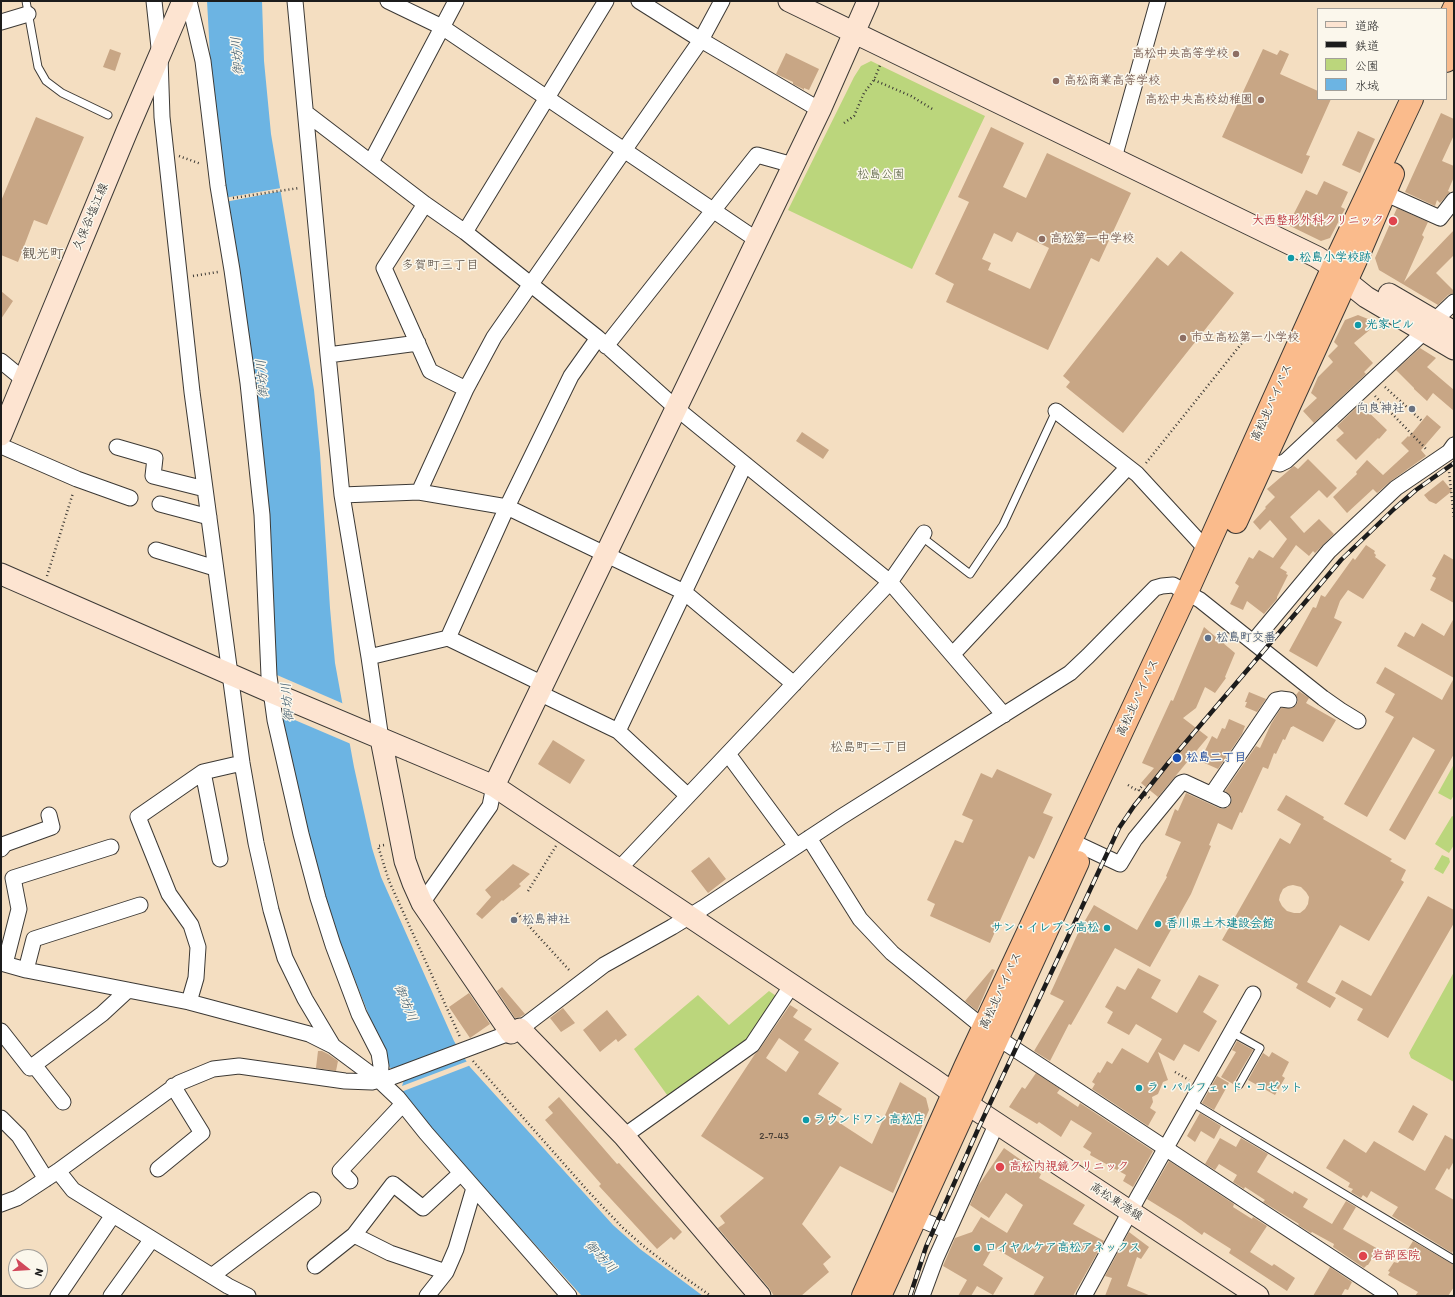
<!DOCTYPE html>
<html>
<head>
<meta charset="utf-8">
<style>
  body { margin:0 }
  #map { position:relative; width:1455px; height:1297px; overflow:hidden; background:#f4dec1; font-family:Itim,"Klee One",sans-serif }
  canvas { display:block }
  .frame { position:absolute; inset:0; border:2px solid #1c1c1c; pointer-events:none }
  .legend { position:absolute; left:1317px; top:8px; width:130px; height:92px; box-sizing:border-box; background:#fbf7ec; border:1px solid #a29f99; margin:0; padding:5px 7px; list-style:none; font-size:12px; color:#1c1c1c }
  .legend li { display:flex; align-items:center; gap:8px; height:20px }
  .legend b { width:20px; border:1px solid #a29f99 }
  .north { position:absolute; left:8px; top:1249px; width:40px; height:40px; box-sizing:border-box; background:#fbf7ec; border:1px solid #a29f99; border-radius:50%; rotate:107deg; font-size:11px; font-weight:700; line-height:16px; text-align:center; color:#1c1c1c }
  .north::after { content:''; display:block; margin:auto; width:14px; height:18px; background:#d1495b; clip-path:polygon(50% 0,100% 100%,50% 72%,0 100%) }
</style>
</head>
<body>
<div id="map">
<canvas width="1455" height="1297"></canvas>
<div class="frame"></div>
<ul class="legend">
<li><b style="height:5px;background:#fde4d1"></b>道路</li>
<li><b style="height:5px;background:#1c1c1c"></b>鉄道</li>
<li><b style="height:11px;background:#bbd67c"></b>公園</li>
<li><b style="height:11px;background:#6cb4e3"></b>水域</li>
</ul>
<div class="north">N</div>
</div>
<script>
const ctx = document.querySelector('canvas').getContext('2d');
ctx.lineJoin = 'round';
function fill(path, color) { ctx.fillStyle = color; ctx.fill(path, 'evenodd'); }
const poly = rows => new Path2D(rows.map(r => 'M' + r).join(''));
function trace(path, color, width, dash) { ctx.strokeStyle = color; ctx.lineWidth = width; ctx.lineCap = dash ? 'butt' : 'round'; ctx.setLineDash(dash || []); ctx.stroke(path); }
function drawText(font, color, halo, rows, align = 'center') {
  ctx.font = font + ' Itim,"Klee One",sans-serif'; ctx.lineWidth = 3; ctx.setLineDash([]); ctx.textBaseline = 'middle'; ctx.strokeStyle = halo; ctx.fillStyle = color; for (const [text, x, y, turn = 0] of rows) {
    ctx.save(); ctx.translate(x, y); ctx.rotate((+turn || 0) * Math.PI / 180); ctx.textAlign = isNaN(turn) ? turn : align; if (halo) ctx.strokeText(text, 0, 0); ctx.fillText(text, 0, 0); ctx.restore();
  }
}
const green = poly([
  [871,61,985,116,912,269,788,210,854,77,861,66],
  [1454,764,1454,795,1451,800,1438,793],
  [1452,816,1454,817,1454,845,1449,853,1435,844],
  [1442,855,1449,858,1450,862,1443,874,1434,869],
  [1454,972,1454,1082,1411,1058,1409,1053],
  [769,991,779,998,749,1043,670,1099,634,1049,698,995,729,1025]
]);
const water = poly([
  [207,1,262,1,264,61,271,134,314,390,320,453,330,608,335,663,354,767,372,848,381,877,454,1041,470,1067,613,1225,640,1249,703,1296,581,1295,433,1132,405,1097,389,1066,338,937,325,899,280,723,240,272,225,189,214,92,211,73]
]);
const pier = poly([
  [281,188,282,191,225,202,224,198],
  [270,672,344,704,351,744,276,712],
  [468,1061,471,1065,401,1092,387,1067,395,1069,404,1080,402,1086]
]);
const building = poly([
  [110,49,121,53,115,71,103,67],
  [1263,49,1277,55,1280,50,1289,54,1280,74,1318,91,1318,99,1331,99,1306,155,1310,156,1302,174,1222,137],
  [786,53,819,69,809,90,804,88,804,90,803,89,793,84,793,82,776,74],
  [1441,113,1454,119,1454,135,1442,161,1454,166,1454,177,1448,191,1450,192,1440,203,1437,200,1435,206,1405,192],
  [36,117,84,137,47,225,34,220,18,262,1,255,1,201],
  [991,127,1024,143,1003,187,1026,198,1047,153,1131,193,1099,262,1091,258,1048,350,946,302,954,284,935,274,969,202,958,197],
  [1017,232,1049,248,1030,289,988,270,991,263,982,259,994,233,1012,242],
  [1358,131,1375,139,1360,173,1342,165],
  [1324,181,1348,192,1341,207,1345,209,1330,238,1321,241,1288,225,1306,190,1317,195],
  [1397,208,1428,222,1422,235,1424,237,1404,282,1454,230,1454,255,1436,273,1454,291,1454,293,1448,295,1438,305,1379,270,1375,258],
  [1181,251,1234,293,1123,433,1066,387,1070,382,1063,376,1157,257,1168,266],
  [1,291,13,301,1,319],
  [1358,315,1378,323,1354,343,1373,363,1364,372,1366,374,1314,423,1303,411,1317,398,1311,393,1318,377,1333,362,1328,356,1338,346,1334,342,1345,320],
  [1420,348,1436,358,1427,367,1454,390,1454,411,1433,393,1427,401,1414,389,1414,388,1396,370],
  [1360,404,1387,430,1379,439,1378,438,1356,460,1336,440,1344,433,1337,426],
  [1427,415,1441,427,1421,450,1426,456,1391,481,1377,493,1373,489,1347,513,1333,497,1357,474,1356,472,1367,460,1383,475,1409,451,1401,443,1408,436,1409,437],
  [802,432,829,450,823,459,796,441],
  [1308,459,1337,488,1327,498,1319,490,1290,517,1304,533,1319,519,1334,534,1315,553,1313,551,1309,556,1296,545,1280,568,1287,572,1286,574,1288,575,1277,597,1277,599,1264,614,1247,601,1243,610,1230,604,1239,586,1235,583,1249,557,1253,559,1259,550,1273,558,1287,539,1270,520,1260,530,1253,522,1266,508,1265,507,1275,497,1267,489,1294,466,1298,469],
  [1443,480,1452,491,1436,504,1429,501,1424,495],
  [1366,545,1375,551,1374,553,1376,555,1375,557,1386,565,1363,599,1348,590,1340,601,1334,618,1342,622,1317,667,1289,651,1313,607,1316,608,1321,595,1325,597,1353,558,1355,560],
  [1444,554,1454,560,1454,603,1430,590,1436,578,1432,576],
  [1454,618,1454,678,1397,646,1405,632,1414,637,1422,623,1444,636],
  [1204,627,1235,653,1225,677,1226,678,1215,693,1205,687,1196,708,1183,718,1208,737,1158,797,1141,783,1154,768,1142,763,1171,700,1173,701],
  [1385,667,1442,700,1454,678,1454,754,1405,840,1389,830,1435,750,1413,737,1367,817,1344,804,1394,717,1385,712,1395,694,1376,683],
  [1299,691,1309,698,1306,703,1336,720,1323,742,1293,726,1292,727,1291,727,1285,740,1283,739,1276,754,1274,753,1268,769,1263,767,1242,813,1240,812,1232,830,1218,823,1209,845,1211,846,1191,894,1150,967,1115,948,1071,1025,1069,1024,1050,1061,1034,1051,1064,1001,1050,994,1079,931,1094,905,1137,930,1167,877,1166,876,1181,842,1165,835,1175,809,1178,811,1186,793,1219,808,1224,809,1228,807,1231,803,1232,799,1230,795,1225,791,1256,746,1260,748,1271,724,1281,708,1292,708,1296,705,1298,701,1296,695],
  [1249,692,1266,699,1257,712,1245,707,1247,702,1245,702],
  [1229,719,1245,726,1242,734,1218,769,1200,761,1212,736,1217,739,1222,728,1225,729],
  [553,740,585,760,570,784,538,764],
  [997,769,1052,794,1043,813,1053,817,1034,859,1029,856,990,943,930,916,935,904,927,900,955,840,963,843,973,820,962,815,981,773,992,778],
  [1286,795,1324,817,1323,819,1392,859,1390,861,1406,870,1401,880,1404,882,1369,941,1340,925,1307,982,1336,998,1330,1008,1296,988,1298,984,1222,940,1280,838,1290,844,1301,824,1277,810],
  [1293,885,1301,887,1306,892,1309,897,1308,904,1305,909,1300,913,1294,913,1287,911,1282,906,1279,900,1280,895,1283,889,1288,886],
  [709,857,726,879,708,893,691,871],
  [513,864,530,874,519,884,521,886,503,901,502,900,482,919,476,914,491,897,485,890],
  [1428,896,1454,910,1454,923,1388,1038,1357,1020,1363,1009,1335,993,1342,980,1371,996],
  [1138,968,1161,980,1151,998,1177,1013,1199,975,1219,985,1203,1012,1217,1021,1199,1052,1184,1044,1174,1061,1158,1052,1168,1080,1163,1082,1158,1094,1152,1097,1153,1102,1150,1108,1156,1112,1148,1126,1092,1089,1095,1084,1092,1082,1098,1072,1100,1073,1107,1061,1112,1064,1122,1048,1148,1063,1162,1039,1136,1024,1129,1035,1107,1023,1113,1012,1105,1007,1117,986,1125,990],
  [992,969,995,970,977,1011,965,1001],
  [502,987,525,1014,520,1017,515,1018,497,991],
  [469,993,490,1024,470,1038,449,1007],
  [790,1005,798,1010,793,1017,812,1029,804,1040,839,1063,818,1094,842,1109,835,1120,872,1144,900,1082,926,1098,929,1110,893,1193,840,1166,802,1224,831,1257,823,1264,829,1272,801,1296,774,1296,769,1288,718,1228,725,1223,720,1216,764,1178,701,1136,755,1054,759,1050],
  [779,1038,799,1052,786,1072,766,1058],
  [563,1008,575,1023,561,1032,550,1018],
  [607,1010,627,1035,618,1042,616,1039,600,1052,583,1030],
  [1237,1041,1253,1050,1233,1084,1221,1077,1236,1052,1232,1050],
  [318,1051,322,1051,328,1054,338,1061,336,1071,316,1068],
  [1272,1052,1289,1062,1282,1076,1285,1078,1275,1095,1248,1080,1263,1053,1269,1057],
  [1036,1073,1060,1089,1057,1093,1078,1107,1080,1103,1153,1151,1133,1187,1123,1181,1126,1175,1090,1155,1091,1152,1083,1147,1092,1133,1071,1120,1061,1137,1039,1122,1037,1124,1009,1107,1022,1087,1025,1089],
  [1217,1076,1229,1083,1214,1110,1202,1103],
  [559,1097,617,1164,619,1163,682,1232,674,1240,671,1237,657,1249,599,1186,601,1184,545,1120,553,1113,548,1107],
  [1413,1105,1428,1114,1413,1141,1398,1132],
  [1200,1113,1221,1126,1214,1139,1201,1131,1195,1142,1187,1136],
  [1445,1135,1454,1140,1454,1161,1449,1170,1447,1168,1435,1189,1454,1200,1454,1249,1452,1253,1392,1216,1398,1207,1371,1191,1367,1198,1363,1195,1361,1198,1351,1192,1353,1189,1348,1187,1350,1183,1326,1168,1344,1139,1366,1153,1374,1141,1425,1171],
  [1220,1138,1236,1147,1241,1138,1268,1154,1257,1172,1293,1194,1294,1191,1308,1199,1303,1207,1332,1224,1346,1201,1356,1207,1343,1229,1378,1249,1368,1265,1367,1265,1364,1268,1333,1247,1334,1244,1312,1232,1311,1233,1298,1225,1299,1224,1263,1202,1265,1200,1245,1187,1244,1189,1233,1182,1237,1175,1219,1164,1215,1170,1205,1164],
  [1004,1148,1041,1174,1039,1178,1085,1205,1073,1224,1104,1241,1073,1296,1033,1296,1044,1277,993,1247,983,1265,1003,1278,993,1295,977,1286,971,1296,958,1296,967,1280,943,1266,955,1238,972,1232,981,1217,1007,1233,1023,1205,1006,1193,989,1218,970,1205,978,1186],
  [1169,1161,1234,1204,1233,1207,1252,1219,1253,1217,1267,1226,1250,1252,1272,1266,1274,1264,1295,1278,1287,1291,1229,1253,1231,1249,1204,1232,1202,1235,1181,1220,1147,1199],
  [1129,1232,1149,1247,1141,1259,1137,1257,1127,1286,1151,1296,1105,1296,1112,1278,1105,1276],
  [1413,1241,1454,1265,1454,1287,1448,1296,1415,1296,1418,1292,1388,1275,1390,1272,1388,1271,1394,1262,1398,1263,1406,1249,1408,1249],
  [1330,1267,1352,1282,1348,1290,1345,1289,1341,1296,1313,1296]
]);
const path = poly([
  [874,80,911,96,934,110],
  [844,123,854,116,864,93,874,80,881,63],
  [179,156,201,164],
  [233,198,299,188],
  [193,276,218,272],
  [1385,387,1422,421],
  [1375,396,1427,450],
  [1146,463,1242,343],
  [1447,469,1449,471,1454,518],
  [47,576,73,493],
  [1128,785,1138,791,1143,785],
  [1139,790,1151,799],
  [384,845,378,846,389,881,460,1037],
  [528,891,556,846],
  [517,913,571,972],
  [473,1061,587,1190,622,1227,642,1245,681,1275,711,1296],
  [1175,1072,1189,1080]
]);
const lane = poly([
  [26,1,38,67,46,81,62,93,108,115],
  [922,537,970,574,1003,525,1056,411],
  [1231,1032,1260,1048,1239,1085],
  [1191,1102,1454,1260]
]);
const street = poly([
  [154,1,160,57,162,117,192,392,242,763,256,843,271,910,285,958,305,999,333,1046],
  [189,1,203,61,218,186,232,270,248,383,262,515,269,676,275,720,301,834,318,898,333,945,359,1014,379,1053,381,1066,380,1081],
  [295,1,328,355,342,495,369,657,381,739],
  [388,1,442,27,757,240],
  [639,1,701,40,820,110],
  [1,22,28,14],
  [306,113,425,204,465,232,598,338,676,408,890,582,1004,715],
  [1114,158,1158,1],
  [371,162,456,1],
  [1384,193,1440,218,1454,200],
  [425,204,384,268,430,371,466,389],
  [465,232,606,1],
  [1435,320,1454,302],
  [606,346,757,155,793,165],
  [328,355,418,343],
  [1,361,24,380],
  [1056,411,1128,467],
  [1,446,77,479,130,498],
  [117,447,155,458,153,476,205,489],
  [1264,460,1280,464,1286,461,1424,332],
  [419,492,466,389,494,337,701,40,722,1],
  [342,495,419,492,507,507,684,592,794,684],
  [160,504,209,517],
  [156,550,215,568],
  [448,638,507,507,571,376,598,338],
  [1253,642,1329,551,1396,488,1449,452,1454,445],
  [953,654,1128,467,1137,474,1206,549],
  [369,657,448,638,543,684],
  [539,693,618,731,745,464],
  [618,731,688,796],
  [728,754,796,846],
  [203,772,220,859],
  [1212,794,1276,700,1281,699,1289,700],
  [809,838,860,919,892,953,984,1028],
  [1071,841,1120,864,1135,839,1181,783,1184,782,1223,800],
  [1,849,5,844,52,827,49,815],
  [618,870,890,582,924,533],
  [422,903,490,806,494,786],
  [1,963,26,970,189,1002,309,1034,333,1046,380,1081,398,1098,426,1133,569,1296],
  [5,964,19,909,13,878,111,847],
  [26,970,34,939,140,905],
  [189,1002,196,978,198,947,191,925,169,894,138,817,203,772,242,763],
  [1,1031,30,1068,102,1014,128,990],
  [998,1038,1390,1296],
  [34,1065,63,1102],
  [1,1118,19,1136,46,1179],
  [624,1136,752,1045,792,985],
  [158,1169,202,1133,173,1086],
  [58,1171,73,1190,228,1286,248,1296],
  [350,1181,340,1171,402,1105],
  [1,1204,17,1198,58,1171,179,1083,213,1069,239,1066,345,1081,372,1082,392,1077,520,1029,604,965,672,927,703,908,841,817,1070,673,1088,656,1155,588,1162,586,1173,585,1200,600,1323,698,1340,710,1358,721],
  [908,1214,948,1231],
  [354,1235,393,1184,423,1208,461,1173],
  [315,1266,354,1235,390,1253,446,1272],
  [213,1275,313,1200],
  [58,1296,113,1215],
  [111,1296,152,1239],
  [427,1296,446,1272,456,1249,474,1188],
  [922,1296,936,1258,997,1123],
  [1084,1296,1138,1197,1253,994]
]);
const secondary = poly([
  [789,1,1317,257,1333,267,1346,281,1366,297,1454,349],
  [1389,294,1454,332],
  [1,435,127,131,183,1],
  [1,574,273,693,494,786,933,1079,978,1111,1258,1296],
  [381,739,405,861,413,883,422,903,511,1033],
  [494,786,820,110,868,1],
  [520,1029,624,1136,760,1296]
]);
const highway = poly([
  [1446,25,1454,8],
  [1446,61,1454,44],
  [1236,522,1361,249,1393,174],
  [863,1296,965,1067,1187,592,1333,267,1412,99],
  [880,1296,1078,862]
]);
const rail = poly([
  [910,1296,926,1247,979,1127,1119,828,1134,806,1169,762,1341,560,1394,509,1416,490,1454,463]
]);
const markers = [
  [1236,54,4,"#8d6e63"],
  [1056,81,4,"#8d6e63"],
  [1261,100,4,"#8d6e63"],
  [1393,221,5,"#e0444e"],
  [1042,239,4,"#8d6e63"],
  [1291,258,4,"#0f9aa8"],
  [1358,325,4,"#0f9aa8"],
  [1183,338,4,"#8d6e63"],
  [1412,409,4,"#6b7280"],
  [1208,638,4,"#5c6f8a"],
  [1177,758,5,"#1a4fb4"],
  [514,920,4,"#6b7280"],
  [1158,924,4,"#0f9aa8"],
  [1107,928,4,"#0f9aa8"],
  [1139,1088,4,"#0f9aa8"],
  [806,1120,4,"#0f9aa8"],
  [1000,1167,5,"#e0444e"],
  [977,1248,4,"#0f9aa8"],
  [1363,1256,5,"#e0444e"]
];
const numberNames = [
  ["2-7-43",774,1136]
];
const educationNames = [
  ["高松中央高等学校",1228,54,"right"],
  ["高松商業高等学校",1064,81],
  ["高松中央高校幼稚園",1253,100,"right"],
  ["高松第一中学校",1050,239],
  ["市立高松第一小学校",1191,338]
];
const parkNames = [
  ["松島公園",881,175]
];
const streetNames = [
  ["久保谷塩江線",91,217,-67],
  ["高松北バイパス",1272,403,-66],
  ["高松北バイパス",1138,698,-65],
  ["高松北バイパス",1001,991,-65],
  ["高松東港線",1116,1202,33]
];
const healthNames = [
  ["大西整形外科クリニック",1384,221,"right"],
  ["高松内視鏡クリニック",1009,1167],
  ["岩部医院",1372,1256]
];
const cultureNames = [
  ["松島小学校跡",1299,258],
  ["光家ビル",1366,325],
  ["香川県土木建設会館",1166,924],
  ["サン・イレブン高松",1099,928,"right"],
  ["ラ・パルフェ・ド・コゼット",1147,1088],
  ["ラウンドワン 高松店",814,1120],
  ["ロイヤルケア高松アネックス",985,1248]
];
const worshipNames = [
  ["向良神社",1404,409],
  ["松島神社",522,920,"left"]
];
const serviceNames = [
  ["松島町交番",1216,638]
];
const transitNames = [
  ["松島二丁目",1186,758]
];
const waterNames = [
  ["御坊川",238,56,-94],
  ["御坊川",263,379,-94],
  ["御坊川",288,702,-95],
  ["御坊川",405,1003,67],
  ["御坊川",600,1257,47]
];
const neighbourhoodNames = [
  ["多賀町三丁目",440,266],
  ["松島町二丁目",869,748]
];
const quarterNames = [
  ["観光町",43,254]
];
fill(green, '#bbd67c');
fill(water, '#6cb4e3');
fill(pier, '#f4dec1');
fill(building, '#c8a685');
trace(lane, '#3c3935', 9);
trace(street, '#3c3935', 17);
trace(secondary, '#3c3935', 23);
trace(highway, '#3c3935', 24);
trace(path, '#3c3935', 2.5, [1, 3]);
trace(lane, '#fff', 7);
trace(street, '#fff', 15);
trace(secondary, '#fde4d1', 21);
trace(highway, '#fabb8c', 22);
trace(rail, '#1c1c1c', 4.5);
trace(rail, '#fbf7ec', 3, [9]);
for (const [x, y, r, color] of markers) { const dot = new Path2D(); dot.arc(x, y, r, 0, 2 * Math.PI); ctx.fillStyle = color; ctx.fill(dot); trace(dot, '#fbf7ec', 1.5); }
drawText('10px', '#473e36', null, numberNames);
drawText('bold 12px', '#785e54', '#fbf7ec', educationNames, 'left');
drawText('12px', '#545d3e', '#fbf7ec', parkNames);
drawText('12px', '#1c1c1c', '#fbf7ec', streetNames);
drawText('bold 12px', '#be3a42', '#fbf7ec', healthNames, 'left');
drawText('bold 12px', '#0d838f', '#fbf7ec', cultureNames, 'left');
drawText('bold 12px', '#5b616d', '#fbf7ec', worshipNames, 'right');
drawText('bold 12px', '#4e5e75', '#fbf7ec', serviceNames, 'left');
drawText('bold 12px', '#164399', '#fbf7ec', transitNames, 'left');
drawText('italic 13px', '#3c596c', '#fbf7ec', waterNames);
drawText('13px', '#584c41', '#fbf7ec', neighbourhoodNames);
drawText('14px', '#584c41', '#fbf7ec', quarterNames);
</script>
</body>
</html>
